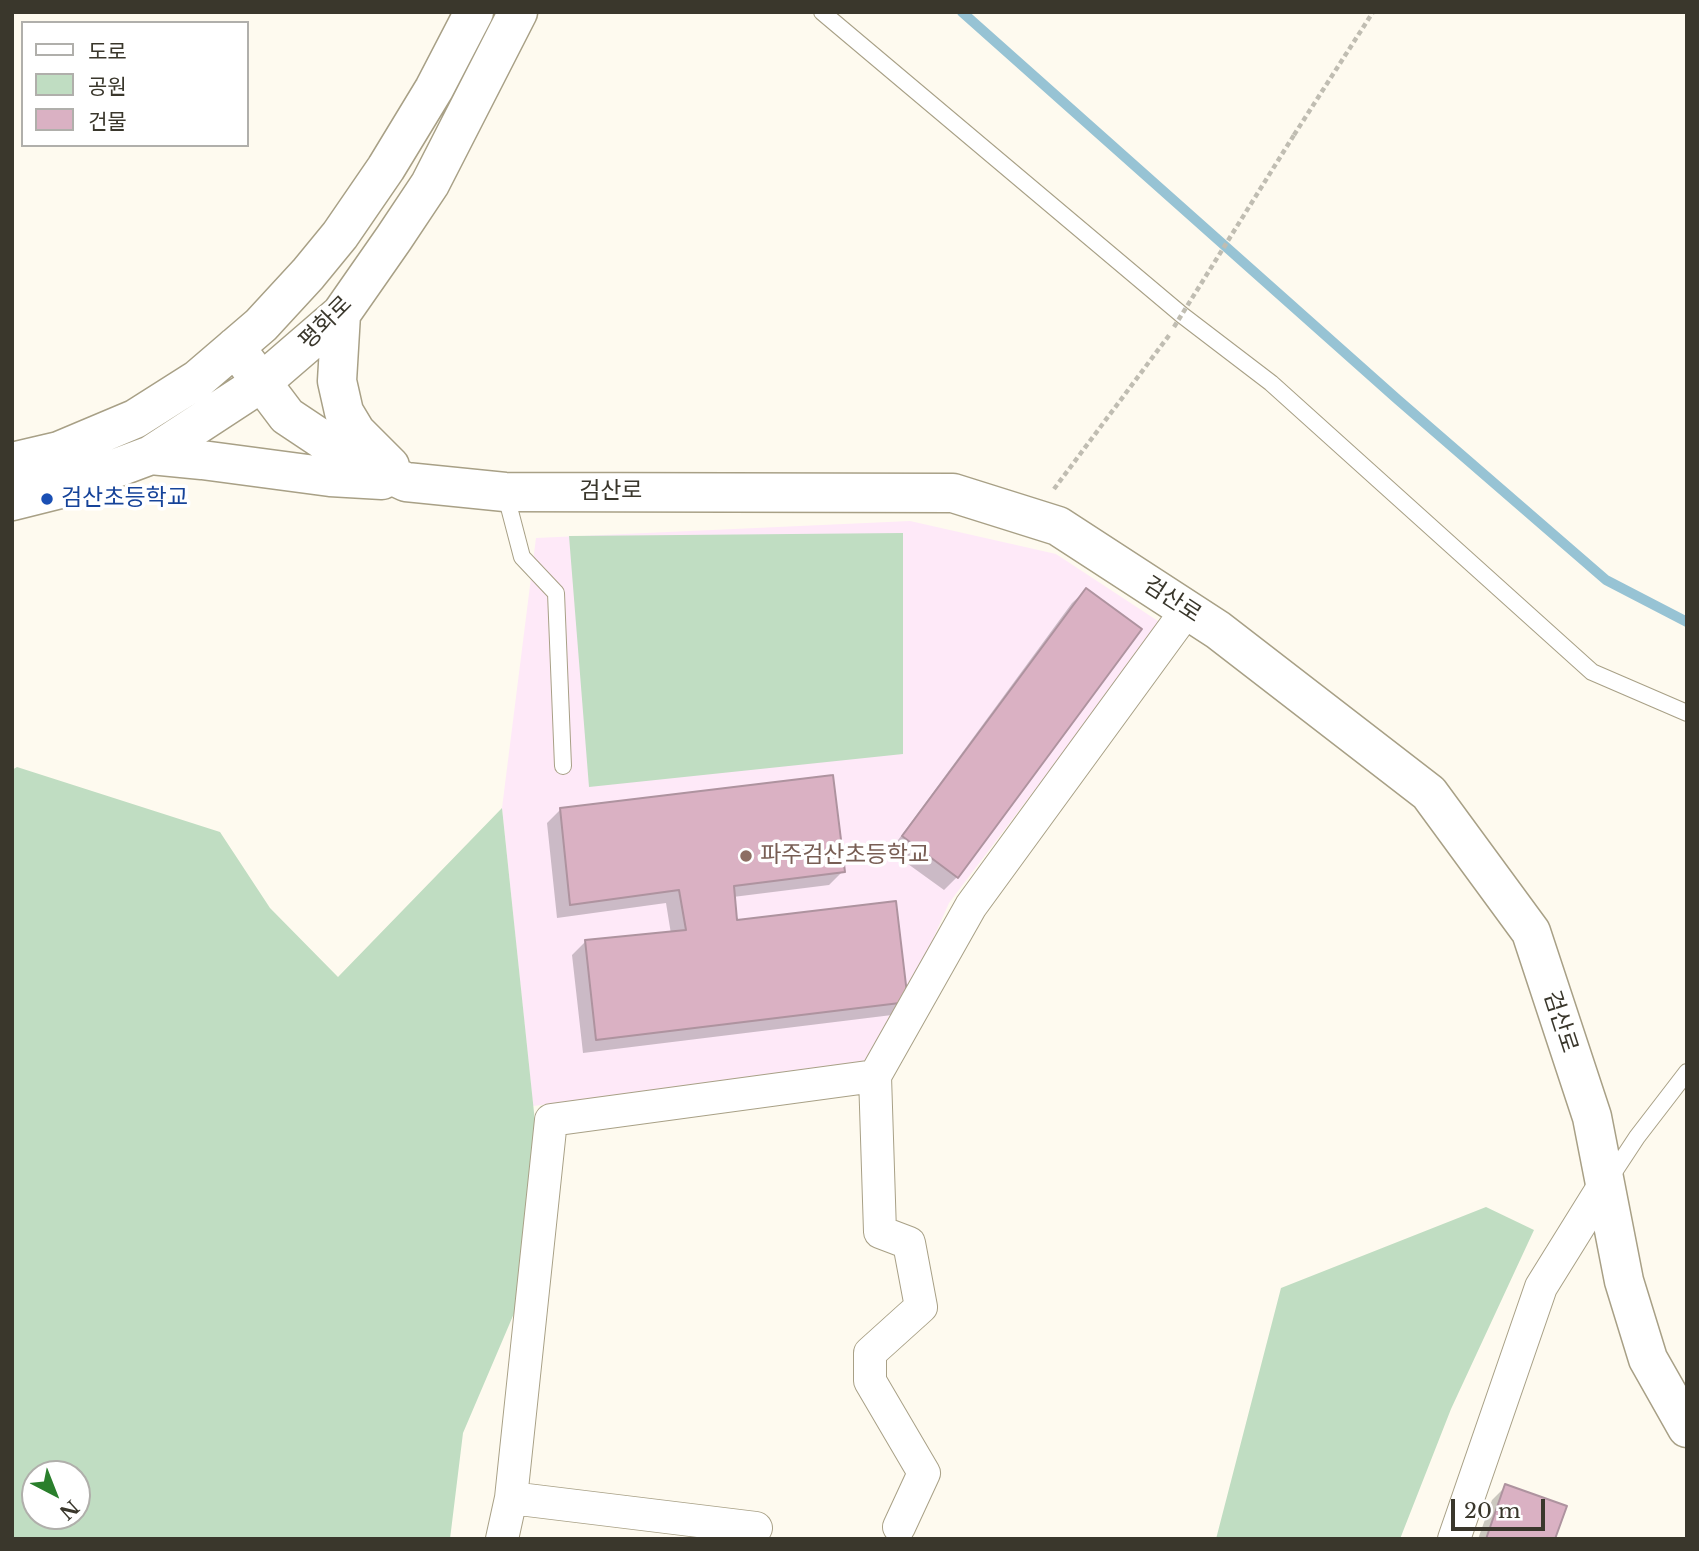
<!DOCTYPE html>
<html>
<head>
<meta charset="utf-8">
<style>
  body { margin:0 }
  #map { position:relative; width:1699px; height:1551px; overflow:hidden; background:#fefaef; font-family:"Libre Baskerville","Noto Sans KR",serif }
  canvas { display:block }
  .frame { position:absolute; inset:0; border:14px solid #3a372c; pointer-events:none }
  .legend { position:absolute; left:21px; top:21px; width:228px; height:126px; box-sizing:border-box; background:#fff; border:2px solid #b0afab; margin:0; padding:9px 12px; list-style:none; font-size:21px; color:#3a372c }
  .legend li { display:flex; align-items:center; gap:14px; height:35px }
  .legend b { width:35px; border:2px solid #b0afab }
  .north { position:absolute; left:21px; top:1460px; width:70px; height:70px; box-sizing:border-box; background:#fff; border:2px solid #b0afab; border-radius:50%; rotate:138deg; font-size:19px; font-weight:700; line-height:28px; text-align:center; color:#3a372c }
  .north::after { content:''; display:block; margin:auto; width:24px; height:32px; background:#2a7f2c; clip-path:polygon(50% 0,100% 100%,50% 72%,0 100%) }
  .scale { position:absolute; left:1451px; top:1499px; width:94px; height:32px; box-sizing:border-box; border:4px solid #3a372c; border-top:0; padding-left:9px; font-size:21px; line-height:24px; white-space:nowrap; color:#3a372c; -webkit-text-stroke:5px #fff; paint-order:stroke }
</style>
</head>
<body>
<div id="map">
<canvas width="1699" height="1551"></canvas>
<div class="frame"></div>
<ul class="legend">
<li><b style="height:9px;background:#fff"></b>도로</li>
<li><b style="height:19px;background:#c0ddc2"></b>공원</li>
<li><b style="height:19px;background:#dab1c3"></b>건물</li>
</ul>
<div class="north">N</div>
<div class="scale">20 m</div>
</div>
<script>
const ctx = document.querySelector('canvas').getContext('2d');
ctx.lineJoin = 'round';
function fill(path, color) { ctx.fillStyle = color; ctx.fill(path, 'evenodd'); }
const poly = rows => new Path2D(rows.map(r => 'M' + r).join(''));
function trace(path, color, width, dash) { ctx.strokeStyle = color; ctx.lineWidth = width; ctx.lineCap = dash ? 'butt' : 'round'; ctx.setLineDash(dash || []); ctx.stroke(path); }
function drawText(font, color, halo, rows, align = 'center') {
  ctx.font = font + ' "Libre Baskerville","Noto Sans KR",serif'; ctx.lineWidth = 7; ctx.setLineDash([]); ctx.textBaseline = 'middle'; ctx.strokeStyle = halo; ctx.fillStyle = color; for (const [text, x, y, turn = 0] of rows) {
    ctx.save(); ctx.translate(x, y); ctx.rotate((+turn || 0) * Math.PI / 180); ctx.textAlign = isNaN(turn) ? turn : align; if (halo) ctx.strokeText(text, 0, 0); ctx.fillText(text, 0, 0); ctx.restore();
  }
}
const education = poly([
  [910,521,1056,554,1161,623,949,903,888,1040,860,1067,533,1106,502,808,536,538]
]);
const green = poly([
  [903,533,903,754,589,787,569,536],
  [17,767,220,832,270,908,338,977,502,808,547,1236,463,1433,450,1539,12,1539,12,770],
  [35,1474,77,1474,77,1516,35,1516],
  [1486,1207,1534,1230,1451,1409,1400,1539,1216,1539,1281,1288]
]);
const shadow = poly([
  [1086,590,957,877,944,890,890,851,1072,603],
  [561,809,843,871,829,885,733,897,736,922,906,1002,892,1015,583,1053,572,955,585,942,671,934,666,903,557,918,547,823],
  [1506,1486,1553,1539,1478,1539,1492,1500]
]);
const stream = poly([
  [962,12,1397,399,1606,580,1687,622]
]);
const building = poly([
  [1086,588,1142,629,958,878,902,836,1086,588],
  [833,775,845,872,734,886,737,920,896,901,908,1002,596,1040,585,940,686,930,679,890,570,905,560,808,833,775],
  [1505,1484,1567,1506,1555,1539,1486,1539,1505,1484]
]);
const path = poly([
  [1294,135,1373,12],
  [1054,489,1170,334]
]);
const lane = poly([
  [822,12,1182,315,1271,383,1592,672,1687,713],
  [505,492,522,557,556,593,563,766],
  [1610,1178,1637,1137,1687,1072]
]);
const street = poly([
  [875,1076,880,1232,909,1243,921,1307,870,1353,870,1381,924,1473,899,1527],
  [511,1498,756,1528],
  [502,1539,511,1498,551,1120,875,1076,971,906,1187,610],
  [1454,1539,1541,1287,1605,1184]
]);
const secondary = poly([
  [341,314,337,381,344,412,356,432,390,466],
  [235,347,287,416,341,452,406,482,505,492,953,493,1058,526,1218,630,1429,793,1531,932,1592,1117,1624,1281,1648,1359,1687,1428],
  [151,455,202,460,330,477,382,480],
  [12,462,59,451,135,419,198,379,261,325,308,274,340,235,386,168,434,89,474,12],
  [12,501,60,489,151,455,261,383,341,314,394,238,430,184,518,12]
]);
const pathBridge = poly([
  [1174,327,1294,135]
]);
const markers = [
  [47,499,7,"#1a4fb4"],
  [746,856,7,"#8d6e63"]
];
const streetNames = [
  ["평화로",326,323,-45],
  ["검산로",611,492],
  ["검산로",1172,600,33],
  ["검산로",1560,1022,72]
];
const transitNames = [
  ["검산초등학교",61,499]
];
const educationNames = [
  ["파주검산초등학교",760,856]
];
fill(education, '#fee9f8');
fill(green, '#c0ddc2');
fill(shadow, '#0003');
trace(stream, '#97c3d4', 10);
fill(building, '#dab1c3');
trace(building, '#ae939f', 2);
trace(lane, '#a8a086', 18);
trace(street, '#a8a086', 34);
trace(secondary, '#a8a086', 41);
trace(path, '#c0bdb2', 4.5, [5, 3.5]);
trace(lane, '#fff', 16);
trace(street, '#fff', 32);
trace(secondary, '#fff', 38);
trace(pathBridge, '#c0bdb2', 4.5, [5, 3.5]);
for (const [x, y, r, color] of markers) { const dot = new Path2D(); dot.arc(x, y, r, 0, 2 * Math.PI); ctx.fillStyle = color; ctx.fill(dot); trace(dot, '#fff', 2.5); }
drawText('23px', '#3a372c', '#fff', streetNames);
drawText('23px', '#164399', '#fff', transitNames, 'left');
drawText('23px', '#785e54', '#fff', educationNames, 'left');
</script>
</body>
</html>
